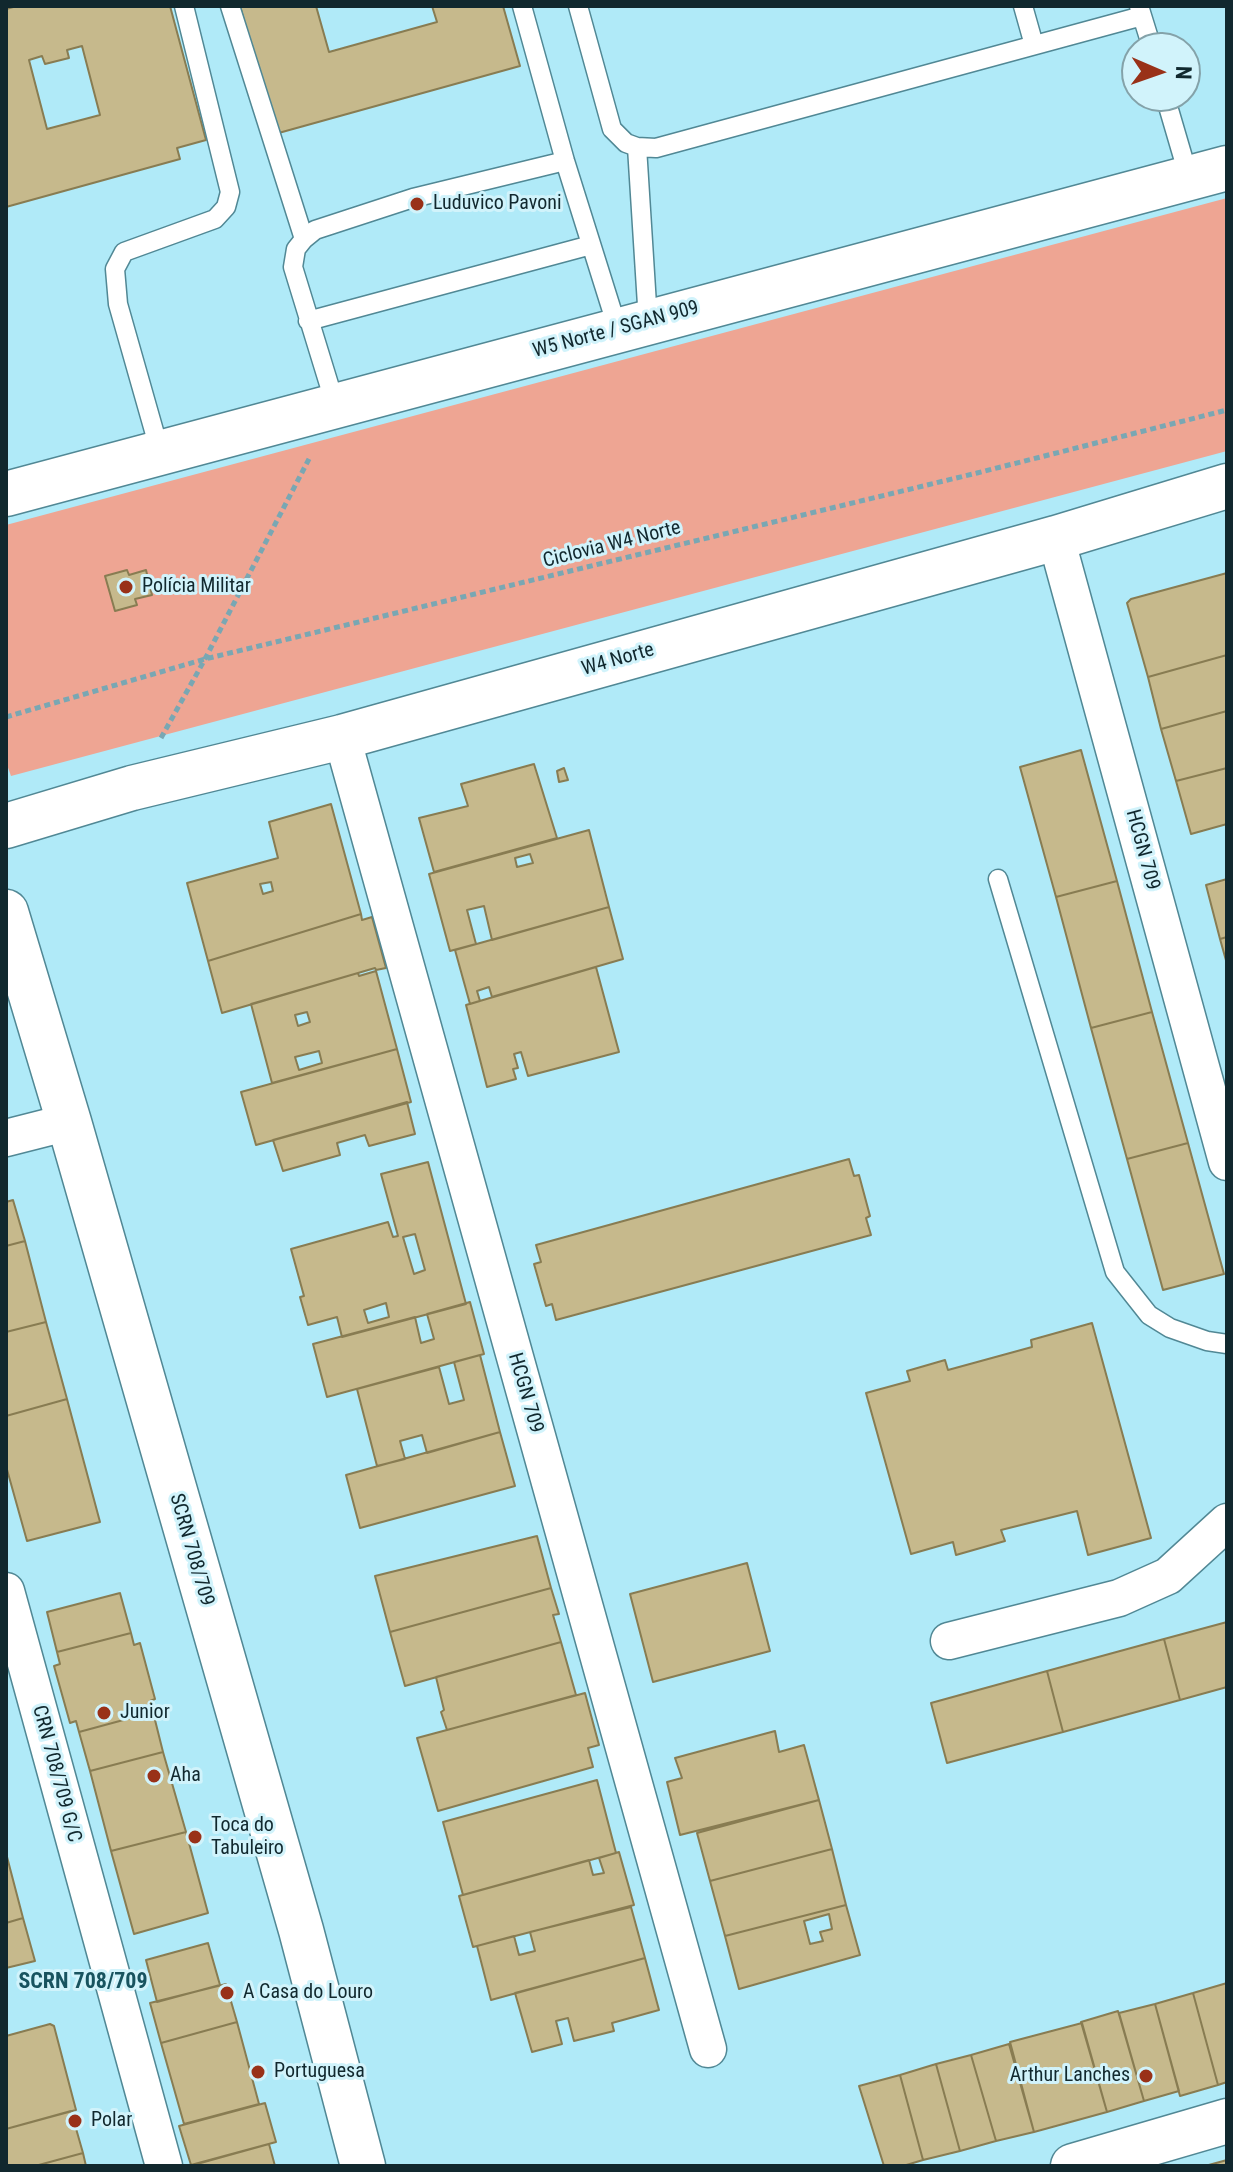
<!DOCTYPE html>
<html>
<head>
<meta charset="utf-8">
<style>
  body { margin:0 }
  #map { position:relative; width:1233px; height:2172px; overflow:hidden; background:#b0eaf8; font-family:"Roboto Condensed",sans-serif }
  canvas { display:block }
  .frame { position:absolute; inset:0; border:8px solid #11282e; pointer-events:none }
  .north { position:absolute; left:1121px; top:32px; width:80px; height:80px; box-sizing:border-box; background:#d1f3fb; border:2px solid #84a2a9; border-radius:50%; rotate:92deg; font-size:22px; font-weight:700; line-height:32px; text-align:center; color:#11282e }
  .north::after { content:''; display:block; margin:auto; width:28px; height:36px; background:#993118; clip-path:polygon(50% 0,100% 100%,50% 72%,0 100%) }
</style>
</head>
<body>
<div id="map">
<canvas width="1233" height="2172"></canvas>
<div class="frame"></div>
<div class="north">N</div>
</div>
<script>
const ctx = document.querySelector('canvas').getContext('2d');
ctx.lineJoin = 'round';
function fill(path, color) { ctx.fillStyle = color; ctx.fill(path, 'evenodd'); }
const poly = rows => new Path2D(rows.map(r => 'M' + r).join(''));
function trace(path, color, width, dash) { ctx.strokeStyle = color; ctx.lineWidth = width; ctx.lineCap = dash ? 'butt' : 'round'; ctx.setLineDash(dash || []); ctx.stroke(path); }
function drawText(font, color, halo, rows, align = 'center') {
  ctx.font = font + ' "Roboto Condensed",sans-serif'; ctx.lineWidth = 6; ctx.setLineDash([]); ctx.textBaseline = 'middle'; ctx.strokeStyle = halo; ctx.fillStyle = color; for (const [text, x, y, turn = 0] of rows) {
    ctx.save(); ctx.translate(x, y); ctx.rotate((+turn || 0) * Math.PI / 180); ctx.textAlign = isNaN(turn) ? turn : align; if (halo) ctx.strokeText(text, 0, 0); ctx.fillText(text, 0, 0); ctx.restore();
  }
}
const green = poly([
  [1227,198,1227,451,11,776,6,762,6,525]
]);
const building = poly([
  [17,6,170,6,206,140,177,148,180,159,6,207,6,9,17,6],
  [82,46,100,115,47,129,29,60,42,56,45,64,69,58,67,50,82,46],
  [240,6,316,6,329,52,437,22,432,6,503,6,520,66,275,134,240,6],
  [127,570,129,575,146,570,152,595,135,599,137,605,115,611,105,576,127,570],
  [1227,573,1227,655,1148,677,1127,603,1131,599,1227,573],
  [1227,655,1227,711,1161,729,1148,677,1227,655],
  [1227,711,1227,768,1176,781,1161,729,1227,711],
  [1081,750,1117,881,1056,897,1020,767,1081,750],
  [534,764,557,838,434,872,419,818,468,806,461,784,534,764],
  [564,768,568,780,559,782,557,771,564,768],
  [1227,768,1227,824,1191,834,1176,781,1227,768],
  [331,804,361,914,208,961,187,883,278,858,269,822,331,804],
  [271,882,273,891,263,894,260,884,271,882],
  [589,830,609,907,492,940,484,906,467,910,476,944,450,951,429,874,589,830],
  [530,854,533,863,517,867,515,858,530,854],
  [1227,879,1227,937,1220,939,1206,885,1227,879],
  [1117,881,1152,1012,1091,1028,1056,897,1117,881],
  [609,907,623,959,495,996,492,997,489,987,477,991,480,1001,470,1004,455,950,609,907],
  [361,914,362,920,372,917,386,968,376,970,375,968,222,1013,208,961,361,914],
  [1227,937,1227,964,1220,939,1227,937],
  [596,967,619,1052,528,1076,521,1052,514,1054,518,1068,513,1069,516,1079,487,1087,466,1005,596,967],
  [376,971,397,1049,272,1083,251,1004,358,973,359,976,376,971],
  [307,1012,310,1022,298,1026,295,1015,307,1012],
  [319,1051,322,1063,299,1070,295,1057,319,1051],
  [1152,1012,1188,1143,1127,1159,1091,1028,1152,1012],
  [397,1049,411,1102,256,1145,241,1092,397,1049],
  [407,1102,415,1134,369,1146,365,1135,337,1143,340,1155,283,1171,273,1140,407,1102],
  [1188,1143,1224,1274,1163,1290,1127,1159,1188,1143],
  [849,1159,854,1176,859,1175,870,1216,866,1218,871,1235,556,1320,552,1304,546,1306,534,1264,541,1262,536,1245,849,1159],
  [428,1162,466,1304,342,1337,337,1317,308,1325,300,1297,304,1296,291,1249,388,1222,393,1237,398,1236,381,1174,428,1162],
  [415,1234,425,1270,414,1274,403,1237,415,1234],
  [386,1303,389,1317,368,1323,364,1310,386,1303],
  [13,1200,25,1241,6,1246,6,1202,13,1200],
  [25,1241,46,1322,6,1332,6,1246,25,1241],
  [470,1302,484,1354,327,1397,313,1344,415,1317,421,1343,434,1339,427,1314,470,1302],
  [46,1322,67,1399,6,1416,6,1332,46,1322],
  [1092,1323,1151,1538,1088,1555,1077,1511,1001,1530,1005,1541,956,1555,953,1542,911,1554,866,1393,910,1381,907,1371,945,1360,948,1370,1032,1347,1031,1340,1092,1323],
  [480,1355,500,1432,427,1453,422,1435,400,1441,405,1459,377,1466,357,1389,439,1367,449,1404,464,1400,454,1362,480,1355],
  [67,1399,100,1522,27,1541,6,1466,6,1416,67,1399],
  [500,1432,515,1486,360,1528,346,1475,500,1432],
  [537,1536,551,1588,390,1632,375,1576,537,1536],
  [747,1563,770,1651,653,1682,630,1594,747,1563],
  [551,1588,559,1614,553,1615,561,1642,405,1686,390,1632,551,1588],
  [120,1593,131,1633,57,1652,47,1612,120,1593],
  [1227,1622,1227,1687,1180,1700,1164,1639,1227,1622],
  [131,1633,134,1645,140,1643,155,1699,150,1701,153,1712,79,1732,76,1721,70,1723,54,1666,60,1664,57,1652,131,1633],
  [1164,1639,1180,1700,1063,1732,1047,1671,1164,1639],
  [561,1642,576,1695,447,1730,441,1712,444,1710,436,1677,561,1642],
  [1047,1671,1063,1732,947,1763,931,1703,1047,1671],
  [585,1693,599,1745,588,1748,593,1767,438,1811,417,1738,585,1693],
  [153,1712,163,1752,90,1771,79,1732,153,1712],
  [775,1731,779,1752,804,1745,819,1800,680,1835,667,1782,682,1778,675,1758,775,1731],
  [163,1752,186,1832,111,1851,90,1771,163,1752],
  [597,1780,616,1853,463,1895,443,1822,597,1780],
  [819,1800,832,1849,710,1881,697,1833,819,1800],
  [186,1832,208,1913,134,1934,111,1851,186,1832],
  [832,1849,846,1905,725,1936,710,1881,832,1849],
  [619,1852,634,1905,473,1947,459,1896,589,1860,593,1875,604,1873,599,1858,619,1852],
  [6,1853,23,1918,6,1923,6,1853],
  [846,1905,860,1955,739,1989,725,1936,846,1905],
  [829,1914,832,1929,820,1932,823,1941,810,1944,804,1921,829,1914],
  [631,1907,645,1958,491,2000,477,1946,514,1936,519,1955,535,1951,530,1932,631,1907],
  [23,1918,35,1961,6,1968,6,1923,23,1918],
  [208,1943,220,1985,157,2002,146,1960,208,1943],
  [645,1958,659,2010,612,2023,614,2031,574,2041,568,2018,556,2021,562,2044,532,2052,515,1993,645,1958],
  [1227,1983,1227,2082,1218,2085,1193,1993,1227,1983],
  [226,1984,237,2022,161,2043,150,2003,226,1984],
  [1193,1993,1218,2085,1180,2096,1155,2004,1193,1993],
  [1155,2004,1179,2091,1144,2101,1119,2013,1155,2004],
  [1118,2011,1144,2101,1107,2112,1081,2022,1118,2011],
  [237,2022,259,2104,184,2124,161,2043,237,2022],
  [1082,2023,1107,2112,1034,2132,1010,2042,1082,2023],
  [50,2024,54,2026,76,2110,6,2129,6,2036,50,2024],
  [1009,2044,1034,2132,996,2141,971,2055,1009,2044],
  [971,2055,996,2141,960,2151,936,2064,971,2055],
  [936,2064,960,2151,923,2160,900,2075,936,2064],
  [900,2075,923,2160,903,2166,884,2166,859,2086,900,2075],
  [265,2103,276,2142,191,2165,179,2126,265,2103],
  [71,2111,83,2153,35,2166,6,2166,6,2129,71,2111],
  [269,2144,275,2166,197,2166,197,2164,269,2144],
  [83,2153,86,2166,35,2166,83,2153],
  [1227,2160,1227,2166,1205,2166,1227,2160]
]);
const path = poly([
  [6,717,205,659,977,473,1227,410],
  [161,738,205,659,310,457]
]);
const lane = poly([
  [230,6,304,239],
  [522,6,565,161,618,330],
  [578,6,612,129,626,143,637,147,656,148,1142,16],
  [1023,6,1034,45],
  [1139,6,1152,48],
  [1165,96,1189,178],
  [637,147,648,321],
  [308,321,591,245],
  [335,404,293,267,296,249,304,239,315,230,413,198,565,161],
  [160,452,118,304,115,269,124,252,215,219,226,207,230,192,184,6],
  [998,879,1115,1272,1149,1315,1170,1328,1207,1341,1227,1344]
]);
const street = poly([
  [1056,538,1227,1162],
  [342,737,708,2049],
  [6,1138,69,1122],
  [6,1591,164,2166],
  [949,1641,1119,1598,1168,1576,1227,1522]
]);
const secondary = poly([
  [6,494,1227,168],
  [6,826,132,788,342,737,1056,538,1227,486],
  [6,912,69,1122,301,1930,363,2166],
  [1073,2166,1227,2121]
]);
const markers = [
  [417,204,8,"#993118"],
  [126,587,8,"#993118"],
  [104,1713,8,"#993118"],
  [154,1776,8,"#993118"],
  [195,1837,8,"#993118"],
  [227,1993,8,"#993118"],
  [258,2072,8,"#993118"],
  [1146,2076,8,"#993118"],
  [75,2121,8,"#993118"]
];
const poiNames = [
  ["Luduvico Pavoni",433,204],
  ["Polícia Militar",142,587],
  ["Junior",120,1713],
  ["Aha",170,1776],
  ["Toca do",211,1826],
  ["Tabuleiro",211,1849],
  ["A Casa do Louro",243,1993],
  ["Portuguesa",274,2072],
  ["Arthur Lanches",1130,2076,"right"],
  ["Polar",91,2121]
];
const streetNames = [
  ["W5 Norte / SGAN 909",616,330,-15],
  ["Ciclovia W4 Norte",612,545,-14],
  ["W4 Norte",618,660,-16],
  ["HCGN 709",1142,850,75],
  ["HCGN 709",525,1393,74],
  ["SCRN 708/709",191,1550,74],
  ["CRN 708/709 G/C",56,1774,75]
];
const neighbourhoodNames = [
  ["SCRN 708/709",83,1982]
];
fill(green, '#eea593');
fill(building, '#c6b98c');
trace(building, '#887c52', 2);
trace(lane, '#518895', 21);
trace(street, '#518895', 39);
trace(secondary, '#518895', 47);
trace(path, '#79a7b3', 5, [6, 4]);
trace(lane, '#fff', 18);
trace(street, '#fff', 36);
trace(secondary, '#fff', 44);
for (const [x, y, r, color] of markers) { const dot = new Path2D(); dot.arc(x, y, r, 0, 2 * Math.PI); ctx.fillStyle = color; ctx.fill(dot); trace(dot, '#d1f3fb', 3); }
drawText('20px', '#11282e', '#d1f3fb', poiNames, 'left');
drawText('20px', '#11282e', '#d1f3fb', streetNames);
drawText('bold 22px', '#18535f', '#d1f3fb', neighbourhoodNames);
</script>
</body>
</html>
